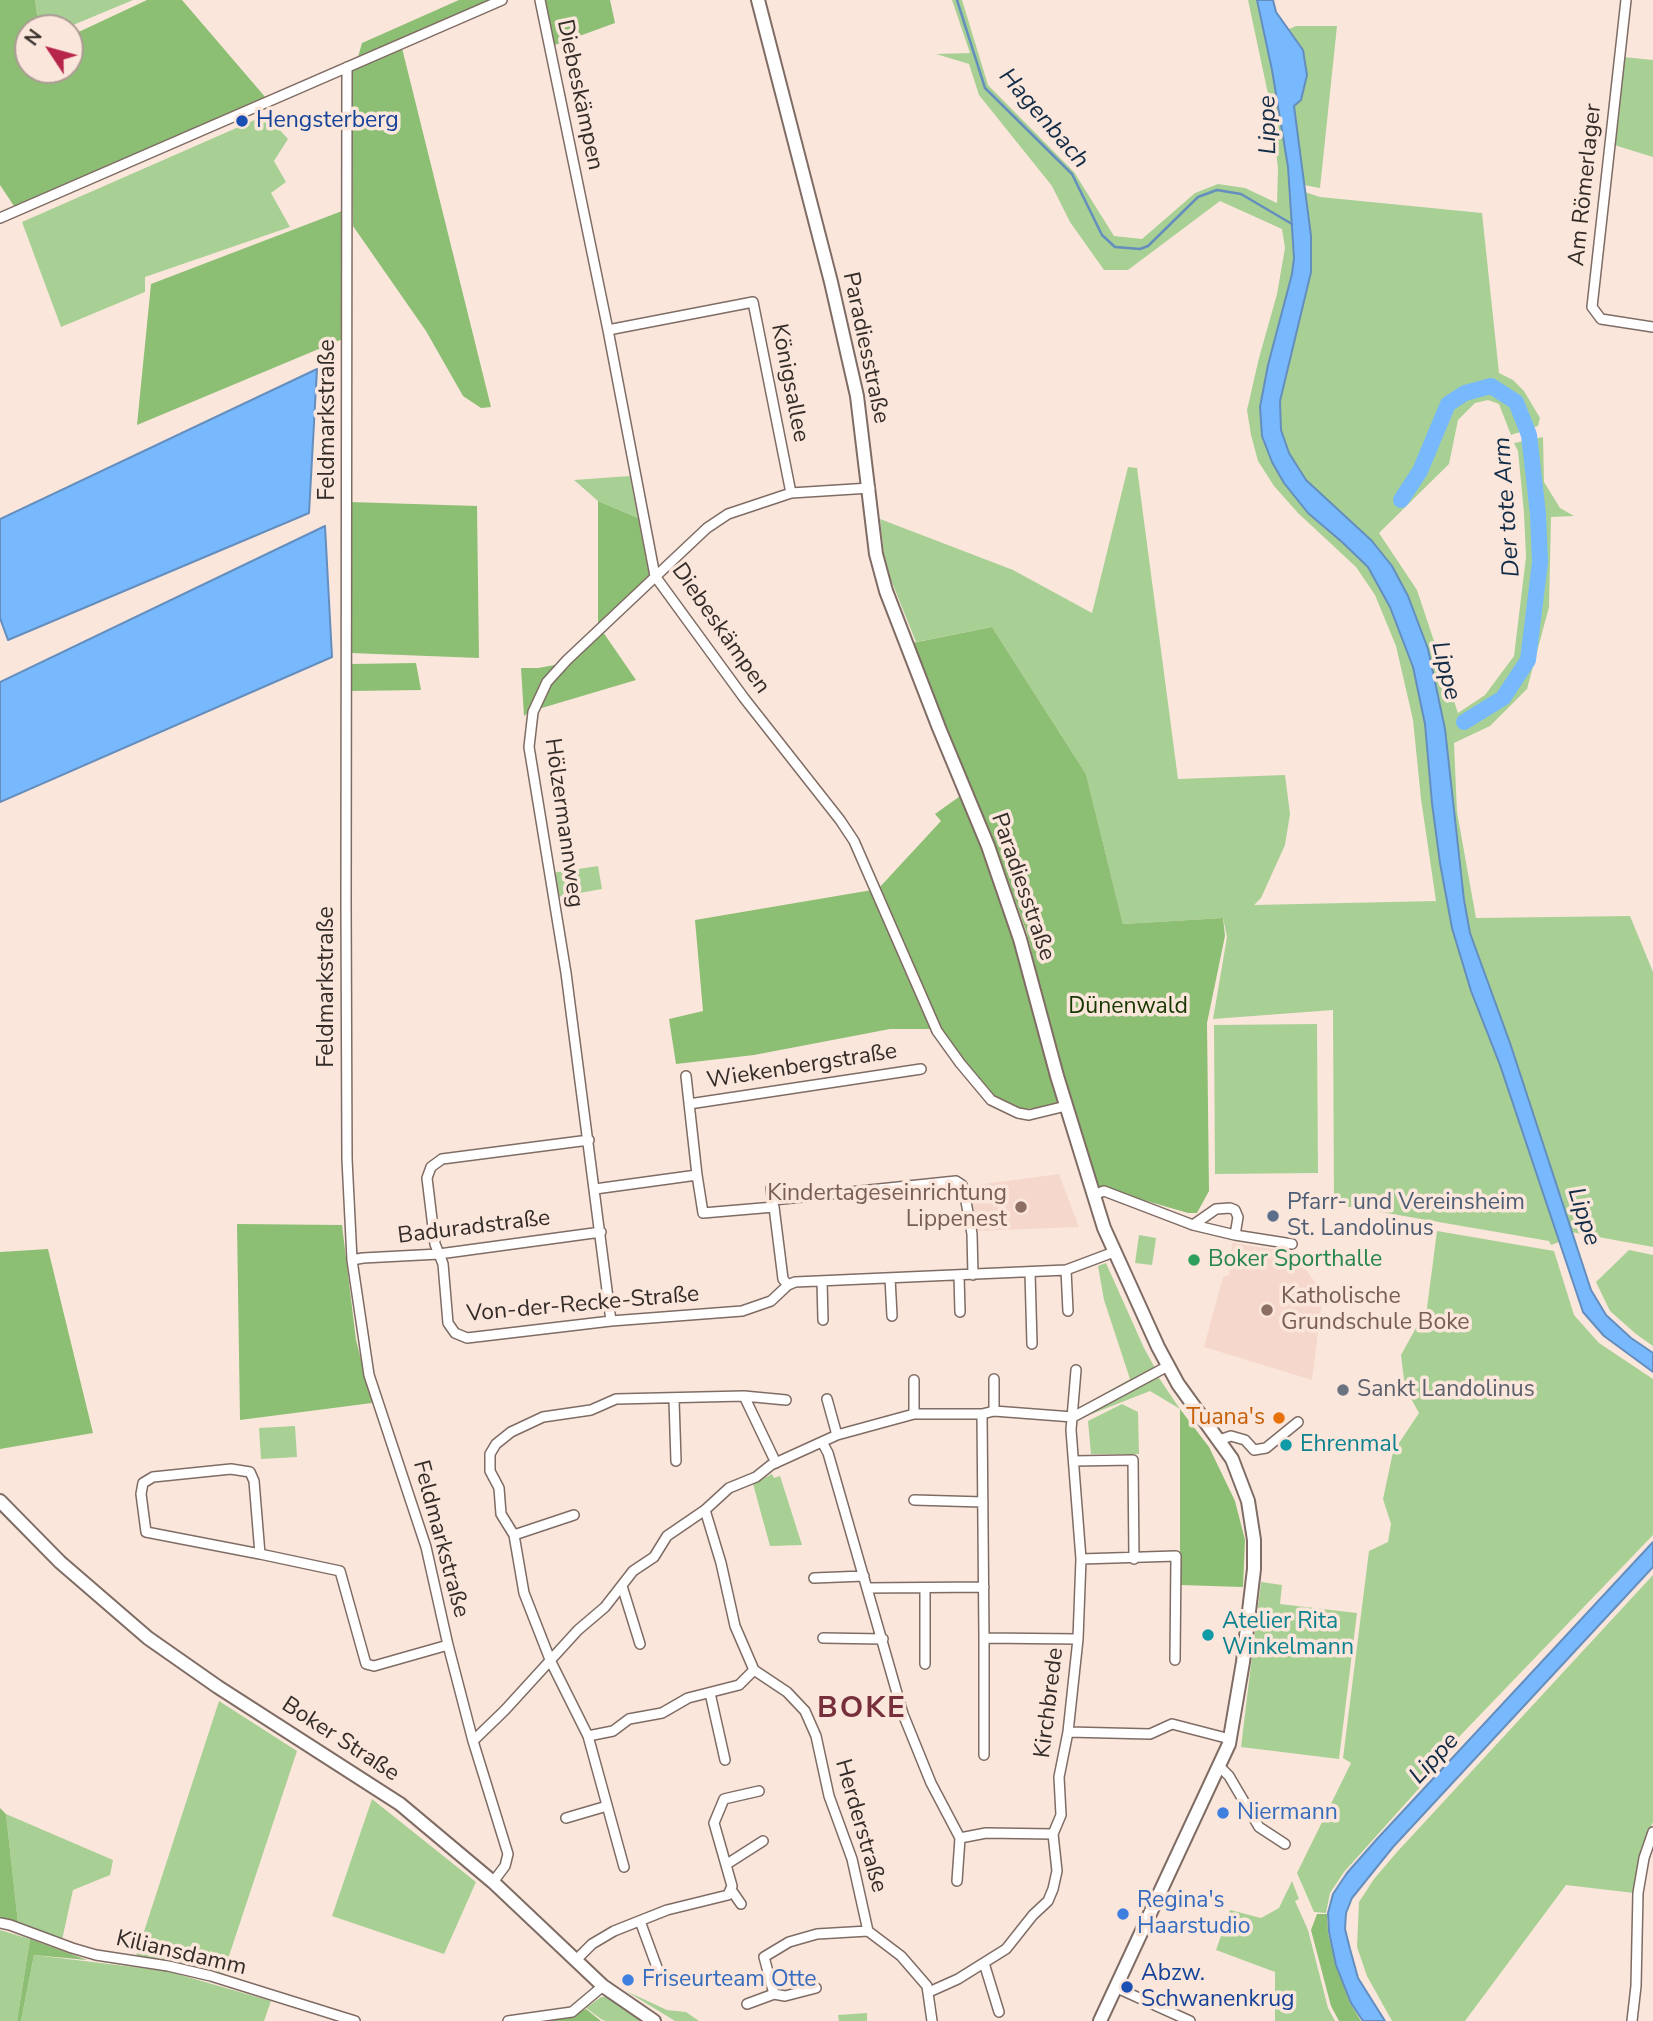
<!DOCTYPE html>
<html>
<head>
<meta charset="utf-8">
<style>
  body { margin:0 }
  #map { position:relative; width:1653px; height:2021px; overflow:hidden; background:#fbe6dc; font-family:"Nunito Sans",sans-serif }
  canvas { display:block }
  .north { position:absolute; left:14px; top:14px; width:70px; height:70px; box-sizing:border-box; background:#fbe6dc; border:2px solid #ab9c94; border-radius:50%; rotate:306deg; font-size:19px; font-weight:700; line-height:28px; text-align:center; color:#342c28 }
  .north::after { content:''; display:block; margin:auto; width:24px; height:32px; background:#b7264a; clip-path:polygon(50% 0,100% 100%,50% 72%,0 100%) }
</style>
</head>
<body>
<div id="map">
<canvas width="1653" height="2021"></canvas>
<div class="north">N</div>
</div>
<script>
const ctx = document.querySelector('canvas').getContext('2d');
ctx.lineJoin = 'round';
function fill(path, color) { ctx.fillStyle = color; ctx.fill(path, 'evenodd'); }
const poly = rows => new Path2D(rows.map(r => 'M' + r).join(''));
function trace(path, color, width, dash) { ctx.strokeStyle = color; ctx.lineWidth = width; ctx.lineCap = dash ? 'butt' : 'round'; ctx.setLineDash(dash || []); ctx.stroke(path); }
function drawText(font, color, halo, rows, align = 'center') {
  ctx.font = font + ' "Nunito Sans",sans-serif'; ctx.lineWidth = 7; ctx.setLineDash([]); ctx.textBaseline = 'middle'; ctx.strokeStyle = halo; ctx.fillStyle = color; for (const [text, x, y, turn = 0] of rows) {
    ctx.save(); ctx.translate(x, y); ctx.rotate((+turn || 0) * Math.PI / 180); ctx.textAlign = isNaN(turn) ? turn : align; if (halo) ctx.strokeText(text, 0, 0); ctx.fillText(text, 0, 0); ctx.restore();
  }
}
const built = poly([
  [1059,1174,1079,1227,975,1231,969,1186],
  [1232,1243,1293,1252,1323,1293,1312,1380,1204,1347,1223,1277,1229,1275]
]);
const green = poly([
  [35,0,133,0,66,28,39,28],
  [952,0,962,0,988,85,1074,172,1114,236,1142,239,1195,193,1218,184,1245,188,1277,203,1278,169,1271,108,1248,0,1257,0,1272,70,1288,167,1294,258,1292,274,1268,365,1260,407,1342,542,1368,567,1390,607,1413,667,1425,724,1429,758,1500,1065,1559,1242,1551,1245,1549,1241,1334,1204,1333,1010,1213,1019,1227,937,1223,918,1123,924,1086,774,992,627,916,642,891,580,884,554,880,519,1013,570,1092,613,1128,467,1137,468,1178,779,1285,775,1290,814,1285,845,1261,898,1254,905,1436,901,1421,799,1413,720,1396,646,1375,595,1356,567,1298,513,1274,486,1258,461,1251,435,1247,410,1259,358,1277,294,1285,248,1282,229,1220,201,1128,270,1104,270,1070,222,1052,186,979,95,969,64,936,54,970,53],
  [1296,26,1337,26,1320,188,1304,185,1294,106,1301,100,1307,75,1303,50,1287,30],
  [1623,57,1653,60,1653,157,1614,145],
  [266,115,288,139,274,161,286,182,271,193,290,227,145,277,145,292,61,327,22,222],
  [1305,192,1320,197,1482,213,1499,373,1513,380,1524,391,1540,418,1538,426,1511,435,1499,404,1488,400,1475,403,1458,420,1449,464,1379,533,1417,590,1458,713,1485,695,1514,656,1526,557,1524,513,1518,451,1514,443,1543,437,1544,482,1560,508,1574,516,1551,517,1549,607,1527,689,1490,726,1454,743,1457,812,1476,918,1630,916,1653,972,1653,1247,1571,1232,1510,1043,1470,933,1464,900,1450,773,1428,648,1327,501,1306,480,1289,453,1281,430,1280,401,1311,272,1311,236],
  [630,476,638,518,598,501,574,480],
  [598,866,602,889,557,897,552,873],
  [1317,1024,1318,1173,1215,1174,1214,1025],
  [1437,1231,1554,1251,1574,1315,1599,1343,1653,1379,1653,1535,1456,1740,1449,1755,1344,1872,1330,1893,1326,1913,1314,1912,1297,1873,1351,1763,1343,1758,1369,1551,1388,1542,1391,1524,1383,1499,1393,1452,1419,1413,1405,1388,1401,1355,1427,1308],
  [1139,1235,1156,1238,1152,1265,1135,1263],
  [1629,1250,1653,1255,1653,1346,1636,1334,1610,1311,1596,1282],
  [1106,1263,1144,1348,1155,1368,1140,1378,1132,1379,1145,1382,1159,1378,1180,1409,1150,1391,1084,1417,1084,1405,1130,1379,1104,1300,1098,1266],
  [1122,1404,1138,1412,1139,1454,1091,1454,1088,1421],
  [295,1426,297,1457,261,1459,259,1428],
  [772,1474,774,1478,780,1476,802,1545,770,1546,753,1484],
  [1653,1575,1653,1822,1645,1840,1636,1874,1634,1893,1566,1885,1465,2021,1392,2021,1367,1976,1357,1947,1359,1902,1374,1879,1397,1852],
  [1261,1582,1282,1585,1280,1604,1357,1613,1339,1759,1241,1747],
  [219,1701,297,1751,223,1974,171,1960,136,1956],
  [372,1799,476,1882,444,1954,332,1916],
  [6,1814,113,1860,110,1875,73,1890,62,1940,18,1923],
  [1292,1881,1299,1899,1295,1901,1308,1930,1328,2008,1335,2021,1275,2021,1275,1972,1216,1950,1230,1910,1261,1918,1279,1908],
  [0,1930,30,1939,17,2021,0,2021],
  [34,1955,167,1971,271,2001,264,2021,21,2021],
  [626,1991,667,2010,686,2012,699,2021,675,2021],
  [601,1997,607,1997,641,2021,605,2021,601,2019,586,2008],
  [867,2013,867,2021,839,2021,838,2015]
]);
const forest = poly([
  [0,0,35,0,39,28,28,28,28,70,70,70,70,36,147,0,182,0,266,98,14,206,0,185],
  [459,0,492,0,358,57,362,43],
  [542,0,610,0,615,23,552,46],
  [402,48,491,407,481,408,463,396,426,331,353,226,351,69],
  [342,211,345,338,137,425,151,284],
  [598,501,638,518,649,575,598,625],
  [350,502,477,506,479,658,351,653],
  [992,627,1086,774,1123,924,1223,918,1225,936,1207,1023,1209,1191,1197,1213,1188,1213,1102,1188,1095,1190,1045,1007,1027,933,997,850,912,643],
  [603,632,636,680,535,710,548,685,569,661],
  [416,663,421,690,351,691,350,664],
  [560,664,530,711,524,716,521,668,538,668],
  [963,794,1017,940,1060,1105,1018,1110,993,1098,963,1062,940,1026,933,1029,890,1029,754,1055,676,1064,669,1019,703,1011,695,920,878,889,941,821,935,814],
  [237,1224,342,1225,356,1340,372,1403,240,1420],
  [48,1249,93,1433,0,1449,0,1252],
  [1180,1409,1209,1447,1235,1501,1245,1540,1243,1587,1180,1585],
  [0,1808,6,1814,18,1923,0,1918],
  [1317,1914,1327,1914,1328,1933,1336,1965,1350,2003,1361,2021,1339,2021,1331,2006,1311,1930],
  [30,1939,87,1960,34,1955,21,2021,17,2021],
  [586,2009,601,2021,537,2021,575,2014]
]);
const water = poly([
  [1257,0,1273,0,1276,12,1303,50,1307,75,1301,100,1294,106,1311,236,1311,272,1280,401,1281,430,1289,453,1306,480,1372,541,1392,566,1408,596,1428,649,1445,729,1464,900,1470,933,1510,1043,1591,1290,1606,1315,1631,1338,1653,1353,1653,1372,1604,1336,1583,1312,1500,1065,1471,991,1452,928,1440,863,1432,803,1425,724,1413,667,1390,607,1368,567,1342,542,1308,513,1284,483,1272,462,1262,436,1260,407,1268,365,1292,274,1294,258,1288,167,1272,70,1257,0],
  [317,369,309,513,8,640,0,618,0,519,317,369],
  [325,526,332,657,0,802,0,682,325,526],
  [1653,1542,1653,1567,1393,1847,1352,1898,1346,1913,1345,1929,1350,1949,1358,1978,1385,2021,1363,2021,1351,2003,1336,1965,1329,1932,1328,1913,1333,1894,1347,1873,1377,1839,1653,1542]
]);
const stream = poly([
  [957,0,985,88,1072,174,1102,235,1115,247,1140,249,1148,246,1198,197,1217,190,1241,194,1292,224]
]);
const river = poly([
  [1401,500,1420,471,1448,404,1465,393,1491,386,1516,402,1529,435,1538,514,1540,562,1528,660,1503,698,1464,722]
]);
const minor = poly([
  [540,0,608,330,655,576,744,698,840,820,854,841,937,1031,960,1063,991,1100,1018,1113,1029,1115,1066,1106],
  [1626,0,1592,307,1601,319,1653,327],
  [347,67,346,903,347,1159,352,1260,369,1375,426,1547,448,1645,473,1741,508,1854,505,1866,493,1882],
  [0,218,502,0],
  [608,330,753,302,791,493],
  [686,1076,697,1175],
  [689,1104,921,1069],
  [589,1140,442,1159,431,1167,427,1178,435,1244,443,1264,448,1323,455,1333,467,1338,611,1321,742,1311,771,1301,788,1285,795,1282,1066,1270,1114,1252],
  [771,1188,773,1205],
  [595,1189,697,1175,703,1213,774,1207,783,1279,788,1285],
  [1093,1195,1104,1191,1193,1225,1235,1235,1292,1244],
  [773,1200,956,1181,962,1185,964,1191,972,1234,973,1275],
  [1193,1225,1216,1209,1230,1208,1235,1210,1238,1217,1235,1235],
  [352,1260,363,1258,439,1254,601,1232],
  [1066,1270,1068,1311],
  [1030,1272,1032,1344],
  [959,1275,960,1312],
  [890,1278,892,1316],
  [822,1281,823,1320],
  [611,1321,566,973,529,747,533,712,547,682,567,660,707,528,728,514,791,493,870,488],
  [994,1379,994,1411],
  [914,1380,914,1414],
  [744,1396,786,1400],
  [827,1399,837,1435],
  [674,1400,676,1461],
  [982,1414,984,1638,1078,1639],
  [1219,1440,1231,1436,1245,1440,1254,1450,1266,1448,1298,1422],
  [822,1442,828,1453,903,1714,931,1783,960,1838,986,1833,1053,1834],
  [1074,1461,1133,1460,1134,1559],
  [914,1500,983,1502],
  [705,1510,721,1563,735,1626,754,1670,787,1692,805,1711,816,1736,829,1796,852,1859,868,1931,901,1956,927,1986,932,2021],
  [514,1535,574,1515],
  [260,1554,146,1532,141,1494,143,1483,153,1477,231,1469,250,1472,254,1481,260,1554,340,1571,366,1664,374,1666,448,1645],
  [1081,1559,1176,1556,1175,1660],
  [814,1578,864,1576],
  [622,1586,640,1644],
  [867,1588,984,1587],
  [925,1588,925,1664],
  [823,1638,883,1639],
  [710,1693,725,1760],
  [1068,1732,1150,1734,1172,1724,1230,1739],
  [588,1736,613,1731,629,1719,662,1713,688,1698,739,1685,754,1670],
  [473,1741,505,1710,578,1630,605,1607,633,1571,654,1557,667,1536,705,1510,729,1488,756,1477,771,1465,837,1435,914,1414,982,1414,994,1411,1073,1417,1168,1366],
  [984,1755,984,1638],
  [1220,1767,1229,1776,1259,1827,1285,1844],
  [566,1818,607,1806],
  [727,1864,763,1841],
  [624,1867,588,1736,551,1662,524,1593,514,1535,501,1514,499,1488,490,1471,490,1454,496,1444,511,1432,543,1417,591,1410,616,1399,744,1396,776,1463],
  [957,1881,960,1838],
  [732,1891,741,1904],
  [640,1921,662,1981],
  [0,1923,10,1925,72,1948,96,1955,168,1966,211,1976,355,2021],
  [575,1961,592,1944,614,1931,667,1910,728,1895,732,1886,714,1823,724,1799,759,1791],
  [984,1963,999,2012],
  [1117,1988,1190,2021],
  [929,1992,958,1979,1006,1949,1033,1915,1048,1901,1053,1889,1057,1871,1053,1834,1061,1815,1059,1777,1068,1732,1078,1639,1081,1559,1071,1430,1076,1370],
  [774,1994,785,1996,816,1988],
  [747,2004,774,1994,764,1957,789,1942,817,1934,868,1931],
  [508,2021,572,2012,603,1986],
  [1632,2021,1636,1986,1638,1893,1644,1858,1653,1832]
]);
const secondary = poly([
  [758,0,831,282,857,396,876,554,886,591,939,728,988,846,1020,939,1057,1076,1104,1228,1158,1347,1178,1384,1232,1459,1248,1501,1254,1540,1254,1569,1243,1662,1229,1744,1100,2021],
  [0,1501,60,1562,148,1638,218,1687,400,1804,493,1882,603,1986,654,2021]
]);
const markers = [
  [242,121,7,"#1a4fb4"],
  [1021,1207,7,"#8d6e63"],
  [1273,1216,7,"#5c6f8a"],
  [1194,1260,7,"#2e9e5b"],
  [1267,1310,7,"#8d6e63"],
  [1343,1390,7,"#6b7280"],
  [1279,1418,7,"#e8710a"],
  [1286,1445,7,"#0f9aa8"],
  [1208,1635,7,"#0f9aa8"],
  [1223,1813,7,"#3f7fe0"],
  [1123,1914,7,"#3f7fe0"],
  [628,1980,7,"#3f7fe0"],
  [1127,1987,7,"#1a4fb4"]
];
const streetNames = [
  ["Diebeskämpen",579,95,78],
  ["Am Römerlager",1586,185,-84],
  ["Paradiesstraße",865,348,78],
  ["Königsallee",789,383,79],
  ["Feldmarkstraße",328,420,-90],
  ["Diebeskämpen",720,629,55],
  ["Hölzermannweg",563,823,82],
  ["Paradiesstraße",1022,887,71],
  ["Feldmarkstraße",327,987,-90],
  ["Wiekenbergstraße",802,1067,-9],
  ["Baduradstraße",474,1228,-7],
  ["Von-der-Recke-Straße",583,1305,-5],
  ["Feldmarkstraße",440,1539,75],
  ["Kirchbrede",1050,1703,-83],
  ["Boker Straße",340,1740,33],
  ["Herderstraße",860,1826,74],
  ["Kiliansdamm",181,1954,13]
];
const transitNames = [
  ["Hengsterberg",256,121],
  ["Abzw.",1141,1974],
  ["Schwanenkrug",1141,2000]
];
const parkNames = [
  ["Dünenwald",1128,1007]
];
const educationNames = [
  ["Kindertageseinrichtung",1007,1194],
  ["Lippenest",1007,1220],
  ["Katholische",1281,1297,"left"],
  ["Grundschule Boke",1281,1323,"left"]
];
const serviceNames = [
  ["Pfarr- und Vereinsheim",1287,1203],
  ["St. Landolinus",1287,1229]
];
const leisureNames = [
  ["Boker Sporthalle",1208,1260]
];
const worshipNames = [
  ["Sankt Landolinus",1357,1390]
];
const foodNames = [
  ["Tuana's",1265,1418]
];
const cultureNames = [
  ["Ehrenmal",1300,1445],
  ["Atelier Rita",1222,1622],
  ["Winkelmann",1222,1648]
];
const shopNames = [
  ["Niermann",1237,1813],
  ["Regina's",1137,1901],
  ["Haarstudio",1137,1927],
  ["Friseurteam Otte",642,1980]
];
const waterNames = [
  ["Hagenbach",1043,119,49],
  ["Lippe",1269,125,-91],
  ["Der tote Arm",1508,507,-94],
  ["Lippe",1445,671,76],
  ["Lippe",1583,1217,72],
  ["Lippe",1435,1759,-47]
];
const districtNames = [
  ["BOKE",862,1710]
];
fill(built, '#f5d8cb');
fill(green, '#a8d095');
fill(forest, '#8cbf73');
fill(water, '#78b8fd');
trace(water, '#648ebd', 2);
trace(stream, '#648ebd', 2.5);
trace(river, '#78b8fd', 16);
trace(minor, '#7f6c64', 12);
trace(secondary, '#7f6c64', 16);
trace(minor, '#fff', 9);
trace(secondary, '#fff', 12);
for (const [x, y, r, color] of markers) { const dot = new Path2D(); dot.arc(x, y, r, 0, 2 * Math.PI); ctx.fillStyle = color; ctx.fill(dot); trace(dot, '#fbe6dc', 2.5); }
drawText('23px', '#342c28', '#fbe6dc', streetNames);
drawText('23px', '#164399', '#fbe6dc', transitNames, 'left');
drawText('23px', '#173801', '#fbe6dc', parkNames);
drawText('23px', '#785e54', '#fbe6dc', educationNames, 'right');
drawText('23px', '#4e5e75', '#fbe6dc', serviceNames, 'left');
drawText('23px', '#27864d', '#fbe6dc', leisureNames, 'left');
drawText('23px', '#5b616d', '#fbe6dc', worshipNames, 'left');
drawText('23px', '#c56008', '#fbe6dc', foodNames, 'right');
drawText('23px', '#0d838f', '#fbe6dc', cultureNames, 'left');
drawText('23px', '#366cbe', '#fbe6dc', shopNames, 'left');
drawText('italic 24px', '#122c47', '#fbe6dc', waterNames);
ctx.letterSpacing = '2px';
drawText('bold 30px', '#772f3b', '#fbe6dc', districtNames);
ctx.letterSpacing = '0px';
</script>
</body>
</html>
